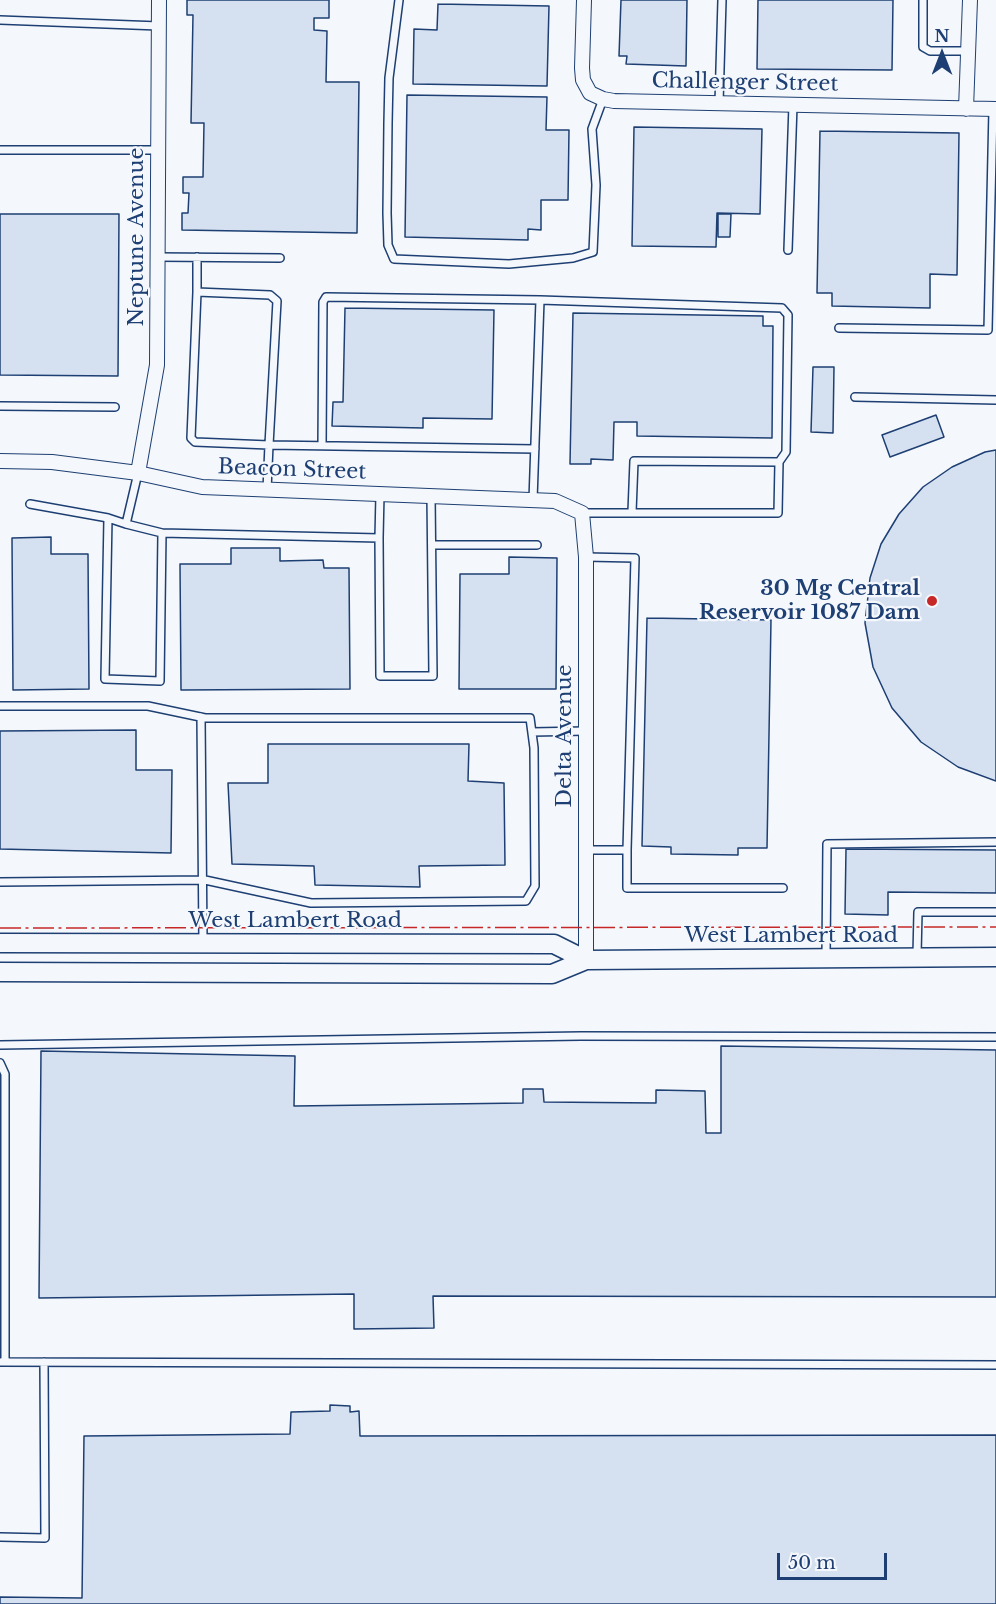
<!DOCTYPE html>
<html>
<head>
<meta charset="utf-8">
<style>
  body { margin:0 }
  #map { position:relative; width:996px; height:1604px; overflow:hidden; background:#f4f7fb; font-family:"Libre Baskerville",serif }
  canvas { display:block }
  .north { position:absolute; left:912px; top:24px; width:60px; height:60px; -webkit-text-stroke:4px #f4f7fb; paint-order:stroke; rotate:0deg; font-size:16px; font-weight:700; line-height:24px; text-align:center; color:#1d3f73 }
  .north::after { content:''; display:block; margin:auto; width:21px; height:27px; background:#1d3f73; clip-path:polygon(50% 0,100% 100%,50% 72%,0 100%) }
  .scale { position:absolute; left:777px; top:1553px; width:110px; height:27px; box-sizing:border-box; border:3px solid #1d3f73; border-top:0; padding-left:8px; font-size:18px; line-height:21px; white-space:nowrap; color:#1d3f73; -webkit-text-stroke:4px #f4f7fb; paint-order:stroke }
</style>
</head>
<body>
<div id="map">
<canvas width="996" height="1604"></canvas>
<div class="north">N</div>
<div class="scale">50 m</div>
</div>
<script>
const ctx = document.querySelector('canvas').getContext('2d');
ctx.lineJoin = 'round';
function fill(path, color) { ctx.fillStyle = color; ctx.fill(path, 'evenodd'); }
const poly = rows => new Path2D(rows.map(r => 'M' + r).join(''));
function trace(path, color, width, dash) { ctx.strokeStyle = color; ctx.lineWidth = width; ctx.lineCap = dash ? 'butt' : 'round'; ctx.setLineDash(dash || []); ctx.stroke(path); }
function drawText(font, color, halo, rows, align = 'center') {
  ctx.font = font + ' "Libre Baskerville",serif'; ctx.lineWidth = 4.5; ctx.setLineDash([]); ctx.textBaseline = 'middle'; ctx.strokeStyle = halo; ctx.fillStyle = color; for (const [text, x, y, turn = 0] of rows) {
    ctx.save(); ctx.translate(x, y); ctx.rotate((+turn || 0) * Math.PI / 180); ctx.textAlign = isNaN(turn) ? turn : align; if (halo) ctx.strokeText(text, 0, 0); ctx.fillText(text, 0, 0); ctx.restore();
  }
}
const building = poly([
  [187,0,329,0,329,18,314,18,314,30,327,31,326,82,359,82,357,233,182,230,182,213,188,213,189,193,183,193,183,177,203,177,204,123,191,123,193,15,187,15,187,0],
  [621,0,687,0,686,66,626,64,627,56,619,56,621,0],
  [758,0,893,0,892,70,757,69,758,0],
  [438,4,549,6,547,86,413,84,414,29,437,30,438,4],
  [407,95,547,97,546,130,569,130,568,200,541,200,541,230,528,229,528,240,405,237,407,95],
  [634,127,762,129,760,214,717,213,716,247,632,246,634,127],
  [820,131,959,133,957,275,930,274,930,308,832,306,832,293,817,293,820,131],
  [0,214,119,214,118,376,0,375,0,214],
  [718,214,731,214,730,237,718,237,718,214],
  [345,308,494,310,492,419,423,418,423,428,332,426,333,402,343,402,345,308],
  [573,313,763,316,763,326,773,326,772,438,637,436,637,422,614,422,613,460,591,459,591,464,570,464,573,313],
  [813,367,834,367,833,433,811,432,813,367],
  [936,415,944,437,890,457,882,435,936,415],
  [996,450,996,781,958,767,921,742,892,708,873,667,865,623,870,578,881,544,899,514,923,487,952,467,985,452,996,450],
  [51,537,51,554,88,554,89,689,13,690,12,538,51,537],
  [231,548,280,548,280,561,323,560,324,568,349,568,350,689,181,690,180,564,231,564,231,548],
  [509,557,557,558,556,689,459,689,460,574,509,574,509,557],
  [647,618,771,620,767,848,738,848,738,855,671,854,671,847,642,846,647,618],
  [136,730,136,770,172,770,171,853,0,849,0,731,136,730],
  [268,744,469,744,468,781,504,783,505,865,419,866,420,887,315,885,314,866,232,864,228,783,268,783,268,744],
  [846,849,996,850,996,893,888,892,888,915,845,914,846,849],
  [721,1046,996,1050,996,1297,433,1296,434,1328,354,1329,354,1294,39,1298,41,1051,295,1056,294,1106,523,1103,523,1089,543,1089,544,1102,656,1103,656,1090,705,1091,706,1133,721,1133,721,1046],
  [330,1405,350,1406,350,1412,359,1411,360,1436,996,1435,996,1604,0,1604,0,1597,82,1598,84,1436,290,1434,291,1412,330,1411,330,1405]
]);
const lane = poly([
  [399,0,389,78,388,123,387,213,388,245,394,259,509,264,573,258,593,252,596,185,592,129,603,99],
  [923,0,923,47,930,51,968,51],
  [0,20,159,26],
  [719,103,722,0],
  [0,150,158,150],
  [788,250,793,105],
  [158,257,280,258],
  [197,292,197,257],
  [839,328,988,330,993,109],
  [855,397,996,400],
  [0,406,115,407],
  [322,446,323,302,326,297,540,300],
  [138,473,126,524,162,533,379,538,380,494],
  [267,490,269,445,277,301,270,295,197,292,191,438,195,442,269,445,535,449],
  [533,500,540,300,782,308,788,315,786,452,779,462],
  [30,504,108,518],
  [582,513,778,513,779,462,634,461,632,512],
  [126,524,108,518,105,679,160,681,162,533],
  [379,538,380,676,433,676,431,496],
  [432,545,537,545],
  [586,557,635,558,627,850],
  [0,706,148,706,205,718,530,718,534,748,535,886,526,901,311,903,205,880,0,882],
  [201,717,203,941],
  [532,732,586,731],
  [586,850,627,850,627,888,783,888],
  [917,955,918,912,996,912],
  [826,956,827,844,996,842],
  [0,1045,581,1036,996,1037],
  [0,1063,5,1074,5,1362],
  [0,1362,996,1365],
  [0,1537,45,1538,44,1362]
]);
const street = poly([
  [584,0,582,68,583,80,590,93,603,99,614,101,996,109],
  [966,109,970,0],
  [0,461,52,462,138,473,202,487,555,501,582,513,586,557,586,960],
  [138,473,157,365,159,0]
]);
const secondary = poly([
  [0,943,554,944,586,960],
  [0,972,552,974,586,960,996,957]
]);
const power = poly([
  [0,928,996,927]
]);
const markers = [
  [932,601,6,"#c62828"]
];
const streetNames = [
  ["Challenger Street",745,83,1],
  ["Neptune Avenue",137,237,-90],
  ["Beacon Street",292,470,2],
  ["Delta Avenue",565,736,-90],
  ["West Lambert Road",295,921],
  ["West Lambert Road",791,936]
];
const poiNames = [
  ["30 Mg Central",920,589],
  ["Reservoir 1087 Dam",920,613]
];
fill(building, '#d5e0f0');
trace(building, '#1d3f73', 1.5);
trace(lane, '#1d3f73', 10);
trace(street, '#1d3f73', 16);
trace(secondary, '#1d3f73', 21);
trace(lane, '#f4f7fb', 7);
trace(street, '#f4f7fb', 14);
trace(secondary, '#f4f7fb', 18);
trace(power, '#c62828', 1.5, [21, 4.5, 3, 4.5]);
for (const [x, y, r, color] of markers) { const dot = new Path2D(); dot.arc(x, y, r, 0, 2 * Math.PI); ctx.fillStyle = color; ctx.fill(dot); trace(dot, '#f4f7fb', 2); }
drawText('21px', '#1d3f73', '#f4f7fb', streetNames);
drawText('bold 21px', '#1d3f73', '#f4f7fb', poiNames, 'right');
</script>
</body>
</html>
